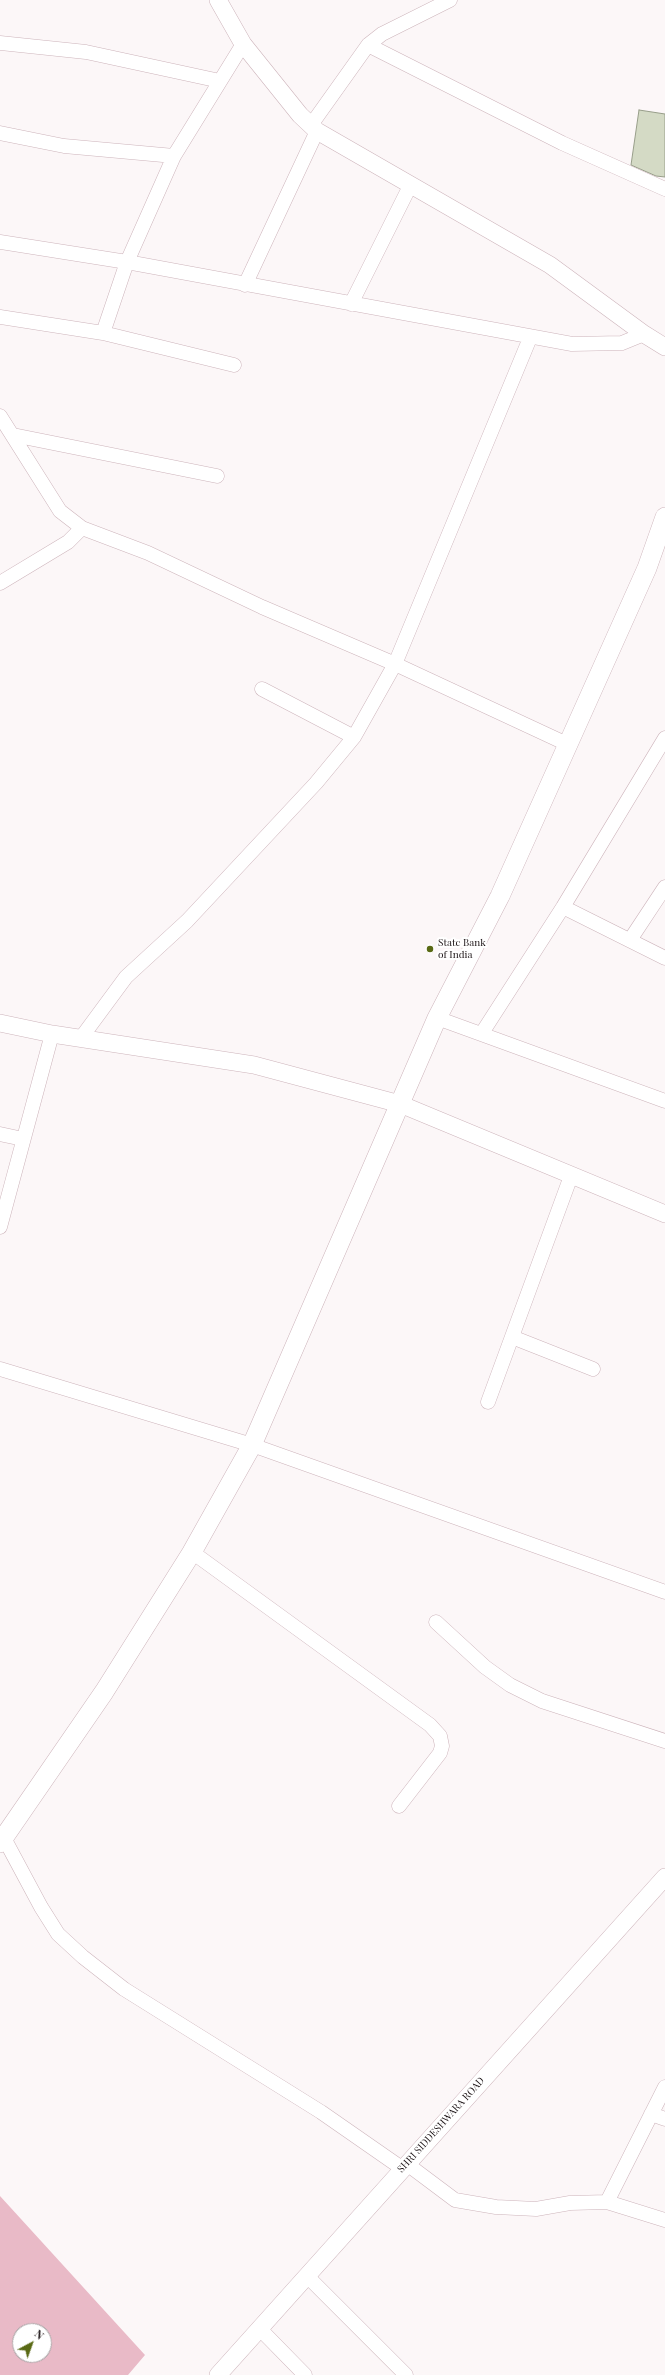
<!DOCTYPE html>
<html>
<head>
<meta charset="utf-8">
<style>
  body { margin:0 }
  #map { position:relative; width:665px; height:2375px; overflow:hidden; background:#fcf7f8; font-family:"Playfair Display",serif }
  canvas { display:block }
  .north { position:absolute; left:12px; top:2323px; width:40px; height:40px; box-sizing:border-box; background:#fff; border:1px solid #a4a1a2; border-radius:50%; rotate:41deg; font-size:11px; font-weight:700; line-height:16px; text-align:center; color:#1c1416 }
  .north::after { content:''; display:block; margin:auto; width:14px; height:18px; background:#596914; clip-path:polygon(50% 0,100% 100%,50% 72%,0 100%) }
</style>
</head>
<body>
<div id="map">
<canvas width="665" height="2375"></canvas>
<div class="north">N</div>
</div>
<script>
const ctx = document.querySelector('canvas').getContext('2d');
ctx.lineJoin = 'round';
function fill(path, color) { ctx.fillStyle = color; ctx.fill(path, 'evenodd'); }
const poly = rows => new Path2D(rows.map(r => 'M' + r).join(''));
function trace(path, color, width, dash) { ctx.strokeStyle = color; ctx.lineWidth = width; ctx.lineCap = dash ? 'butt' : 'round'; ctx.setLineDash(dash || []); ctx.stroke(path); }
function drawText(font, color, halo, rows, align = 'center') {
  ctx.font = font + ' "Playfair Display",serif'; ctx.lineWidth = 4; ctx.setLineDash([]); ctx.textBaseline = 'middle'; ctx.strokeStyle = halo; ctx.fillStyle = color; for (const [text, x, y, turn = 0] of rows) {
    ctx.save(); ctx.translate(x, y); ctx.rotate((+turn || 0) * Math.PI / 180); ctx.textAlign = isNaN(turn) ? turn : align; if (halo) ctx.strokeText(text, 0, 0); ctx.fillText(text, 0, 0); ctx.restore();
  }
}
const green = poly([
  [0,2196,145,2355,128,2375,0,2375],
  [20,2331,44,2331,44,2355,20,2355]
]);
const building = poly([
  [639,110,665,114,665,177,656,176,631,165,639,110]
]);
const minor = poly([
  [0,43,86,52,220,81],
  [368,45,562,143,665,189],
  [311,125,368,45,382,34,450,0],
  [0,133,64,146,174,156],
  [0,242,127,262,572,344,622,343,644,334],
  [245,285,317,131],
  [351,304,410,186],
  [0,317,103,333,234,365],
  [103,333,127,262,174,156,243,44],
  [0,416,60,511,82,528,148,553,262,607,395,664,567,744],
  [13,435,217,476],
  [0,583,68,542,82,528],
  [262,689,354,737],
  [563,907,665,958],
  [630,940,665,887],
  [437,1018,665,1101],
  [482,1033,563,907,665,738],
  [81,1038,126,977,187,921,316,783,354,737,395,664,530,338],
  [0,1134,23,1139],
  [0,1227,52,1034],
  [512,1337,593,1369],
  [0,1369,252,1445,665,1592],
  [488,1402,571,1176],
  [192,1552,430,1725,440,1736,442,1746,440,1753,399,1806],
  [436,1622,485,1667,510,1685,542,1701,665,1741],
  [4,1838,41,1907,58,1934,83,1957,124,1989,321,2112,403,2169],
  [651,2114,665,2119],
  [407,2164,455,2200,496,2207,536,2209,570,2203,607,2202,665,2220],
  [607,2202,665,2087],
  [307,2276,406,2375],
  [260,2329,305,2375]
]);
const tertiary = poly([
  [218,0,243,44,300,115,317,131,550,265,644,334,665,347],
  [0,1023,52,1034,254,1065,400,1104,665,1214],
  [218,2375,665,1877]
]);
const secondary = poly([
  [0,1843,104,1692,192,1552,252,1445,437,1018,500,896,647,568,665,517]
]);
const markers = [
  [430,949,4,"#596914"]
];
const poiNames = [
  ["State Bank",438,943],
  ["of India",438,955]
];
const streetNames = [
  ["SHRI SIDDESHWARA ROAD",441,2125,-48]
];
fill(green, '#e9bac7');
fill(building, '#d4dac5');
trace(building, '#989e8a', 1);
trace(minor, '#cdb4bb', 15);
trace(tertiary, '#cdb4bb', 18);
trace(secondary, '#cdb4bb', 20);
trace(minor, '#fff', 14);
trace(tertiary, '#fff', 17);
trace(secondary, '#fff', 19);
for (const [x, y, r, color] of markers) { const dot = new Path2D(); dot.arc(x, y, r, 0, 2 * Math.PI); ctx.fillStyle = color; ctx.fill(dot); trace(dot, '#fff', 1.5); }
drawText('10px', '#1c1416', '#fff', poiNames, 'left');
drawText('10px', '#1c1416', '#fff', streetNames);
</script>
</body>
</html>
